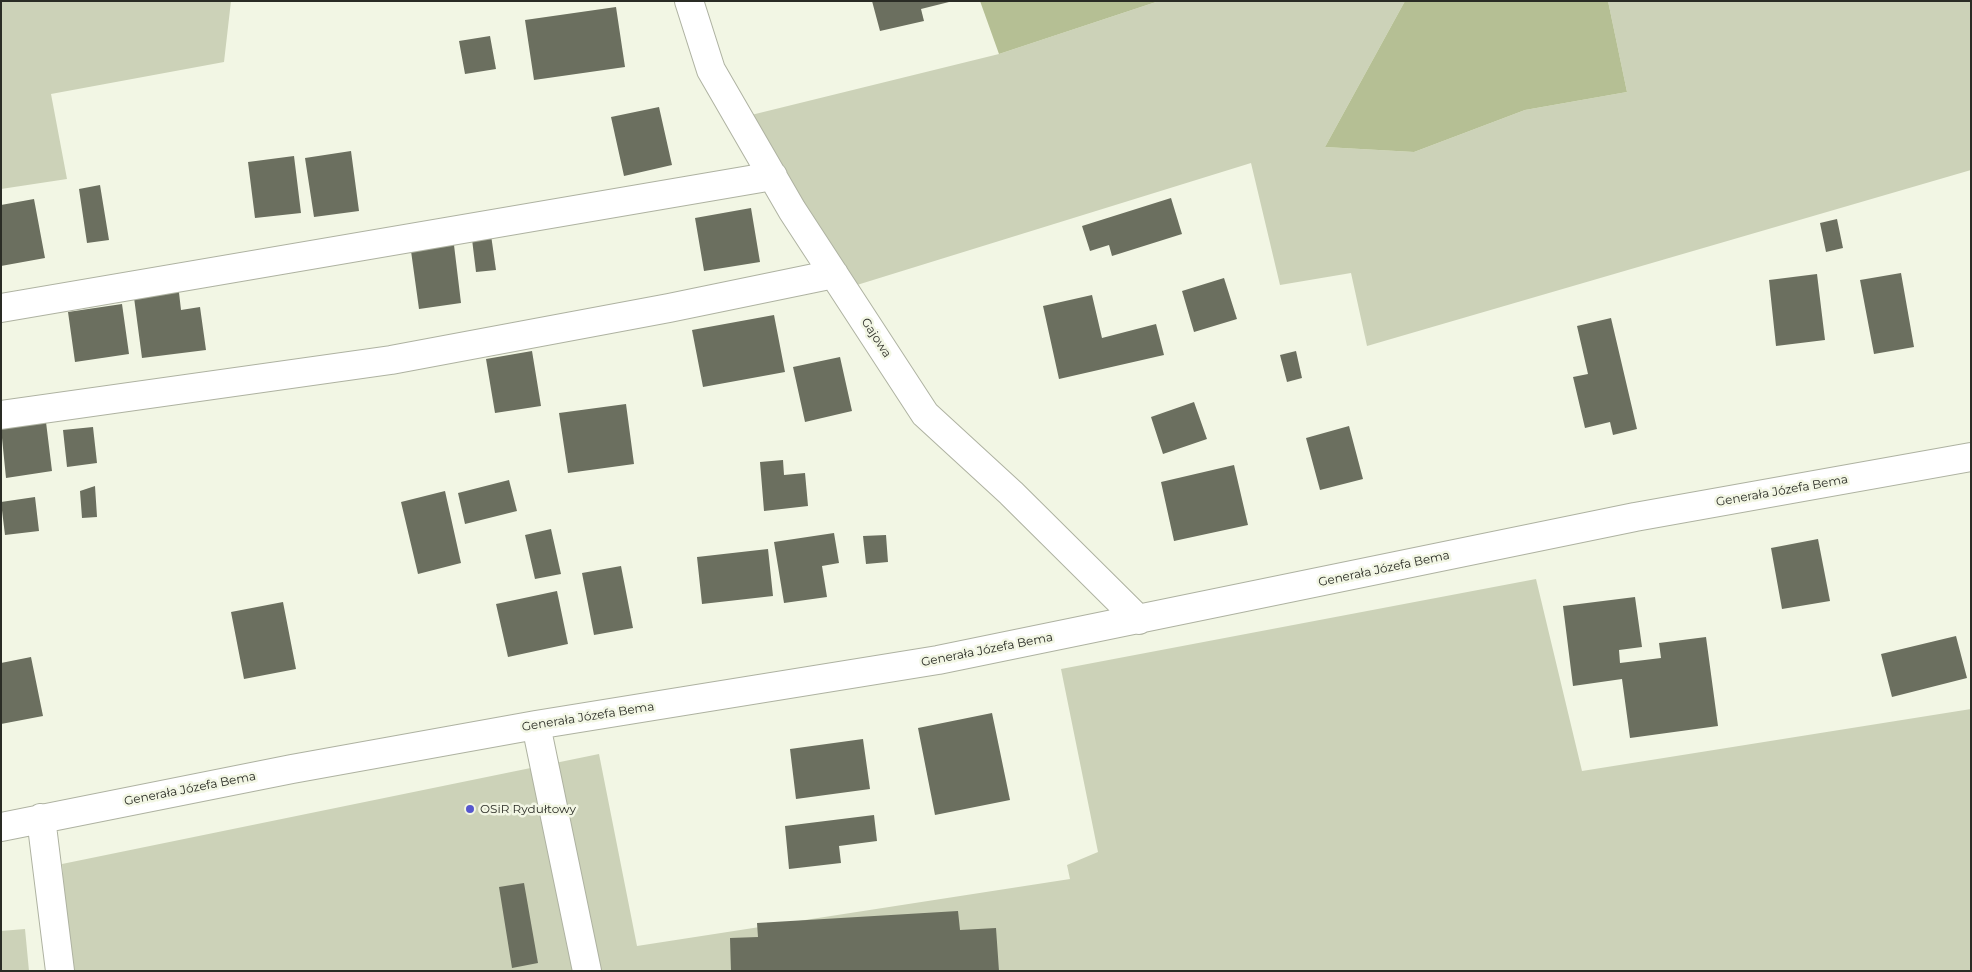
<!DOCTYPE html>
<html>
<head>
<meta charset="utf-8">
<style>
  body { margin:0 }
  #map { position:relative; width:1972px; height:972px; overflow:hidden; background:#f2f6e4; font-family:Montserrat,sans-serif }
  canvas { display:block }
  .frame { position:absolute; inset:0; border:2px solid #2a2c25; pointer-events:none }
</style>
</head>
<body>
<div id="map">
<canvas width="1972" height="972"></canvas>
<div class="frame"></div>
</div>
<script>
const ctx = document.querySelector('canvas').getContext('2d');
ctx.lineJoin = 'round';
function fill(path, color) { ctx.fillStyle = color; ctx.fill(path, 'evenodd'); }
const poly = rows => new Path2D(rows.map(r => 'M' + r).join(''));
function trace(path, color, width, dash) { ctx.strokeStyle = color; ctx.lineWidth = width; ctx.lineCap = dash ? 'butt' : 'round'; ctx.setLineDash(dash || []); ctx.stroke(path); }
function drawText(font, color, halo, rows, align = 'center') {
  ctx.font = font + ' Montserrat,sans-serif'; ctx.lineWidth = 5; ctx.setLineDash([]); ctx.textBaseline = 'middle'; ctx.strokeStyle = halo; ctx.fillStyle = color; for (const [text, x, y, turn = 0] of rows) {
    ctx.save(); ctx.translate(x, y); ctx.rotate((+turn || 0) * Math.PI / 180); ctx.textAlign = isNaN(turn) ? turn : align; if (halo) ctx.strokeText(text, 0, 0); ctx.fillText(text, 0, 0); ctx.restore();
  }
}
const green = poly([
  [1,1,231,1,224,62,51,94,67,179,1,189],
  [1159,1,1405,1,1325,147,1414,152,1525,110,1627,92,1608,1,1971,1,1971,170,1367,346,1351,273,1280,285,1251,163,844,289,739,118,999,54],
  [1536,579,1582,771,1971,709,1971,971,70,971,62,864,599,754,637,946,1070,879,1067,865,1098,852,1061,669],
  [25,929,29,971,1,971,1,931]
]);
const forest = poly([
  [980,1,1159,1,999,54],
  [1405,1,1608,1,1627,92,1525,110,1414,152,1325,147]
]);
const building = poly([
  [872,1,949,1,949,2,921,9,924,21,880,31],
  [616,7,625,67,534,80,525,20],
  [490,36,496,69,465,74,459,41],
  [659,107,672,165,624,176,611,117],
  [351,151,359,211,314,217,305,158],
  [294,156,301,213,255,218,248,162],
  [100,185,109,240,87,243,79,189],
  [1171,198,1182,234,1112,256,1109,245,1090,251,1082,226],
  [34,199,45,258,1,266,1,205],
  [751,208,760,262,704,271,695,218],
  [1837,219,1843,248,1826,252,1820,223],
  [490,228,496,270,476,272,471,231],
  [454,245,461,303,419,309,411,251],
  [1901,273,1914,347,1874,354,1860,280],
  [1817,274,1825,340,1776,346,1769,280],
  [1224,278,1237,319,1194,332,1182,291],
  [178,284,181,310,200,307,206,350,142,358,133,290],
  [1092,295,1102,338,1156,324,1164,355,1059,379,1043,306],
  [122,304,129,354,75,362,68,312],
  [774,315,785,372,703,387,692,330],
  [1611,318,1637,429,1613,435,1610,422,1585,428,1573,377,1588,374,1577,326],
  [532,351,541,406,495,413,486,359],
  [1296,351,1302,378,1287,382,1280,355],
  [840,357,852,411,805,422,793,367],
  [1194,402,1207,439,1163,454,1151,417],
  [626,404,634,464,568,473,559,413],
  [46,422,52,471,6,478,1,428],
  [1349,426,1363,479,1320,490,1306,438],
  [93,427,97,463,67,467,63,430],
  [783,460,784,475,805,473,808,506,764,511,760,462],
  [1234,465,1248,525,1174,541,1161,482],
  [509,480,517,511,465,524,458,493],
  [95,486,97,517,82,518,80,491],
  [445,491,461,563,418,574,401,502],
  [35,497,39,531,5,535,1,502],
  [551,529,561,574,535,579,525,535],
  [834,533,839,563,822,566,827,597,784,603,774,542],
  [886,535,888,562,866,564,863,536],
  [1818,539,1830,601,1782,609,1771,548],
  [768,549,773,596,702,604,697,557],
  [621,566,633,628,594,635,582,573],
  [557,591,568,644,508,657,496,604],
  [1635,597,1642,647,1619,650,1620,663,1661,658,1659,643,1706,637,1718,726,1630,738,1622,679,1573,686,1563,606],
  [283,602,296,669,244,679,231,612],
  [1956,636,1967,678,1892,697,1881,654],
  [31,657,43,716,1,724,1,663],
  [992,713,1010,800,935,815,918,728],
  [863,739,870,789,796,799,790,749],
  [874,815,877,841,839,846,841,863,789,869,785,826],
  [524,883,538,963,512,968,499,887],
  [958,911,960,930,996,928,999,971,731,971,730,938,758,937,757,923]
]);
const minor = poly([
  [689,1,711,70,792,210,925,414,1011,493,1139,620],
  [1,308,773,176],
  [1,415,391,360,669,308,834,274],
  [536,725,587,971],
  [41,818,60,971],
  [1,827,292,769,536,725,938,660,1635,517,1971,457]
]);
const markers = [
  [470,809,5,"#5657ce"]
];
const streetNames = [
  ["Gajowa",876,338,57],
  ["Generała Józefa Bema",1782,491,-10],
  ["Generała Józefa Bema",1384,569,-12],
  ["Generała Józefa Bema",987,650,-11],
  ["Generała Józefa Bema",588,717,-9],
  ["Generała Józefa Bema",190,789,-11]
];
const poiNames = [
  ["OSiR Rydułtowy",480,809]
];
fill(green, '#ccd2b8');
fill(forest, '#b5bf94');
fill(building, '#6b6f5f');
trace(minor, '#aeb2a1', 30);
trace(minor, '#fff', 28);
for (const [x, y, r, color] of markers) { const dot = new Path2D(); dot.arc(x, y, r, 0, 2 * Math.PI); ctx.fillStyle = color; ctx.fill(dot); trace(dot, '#f2f6e4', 2); }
drawText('12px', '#2a2c25', '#f2f6e4', streetNames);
drawText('12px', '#2a2c25', '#f2f6e4', poiNames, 'left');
</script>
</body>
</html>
